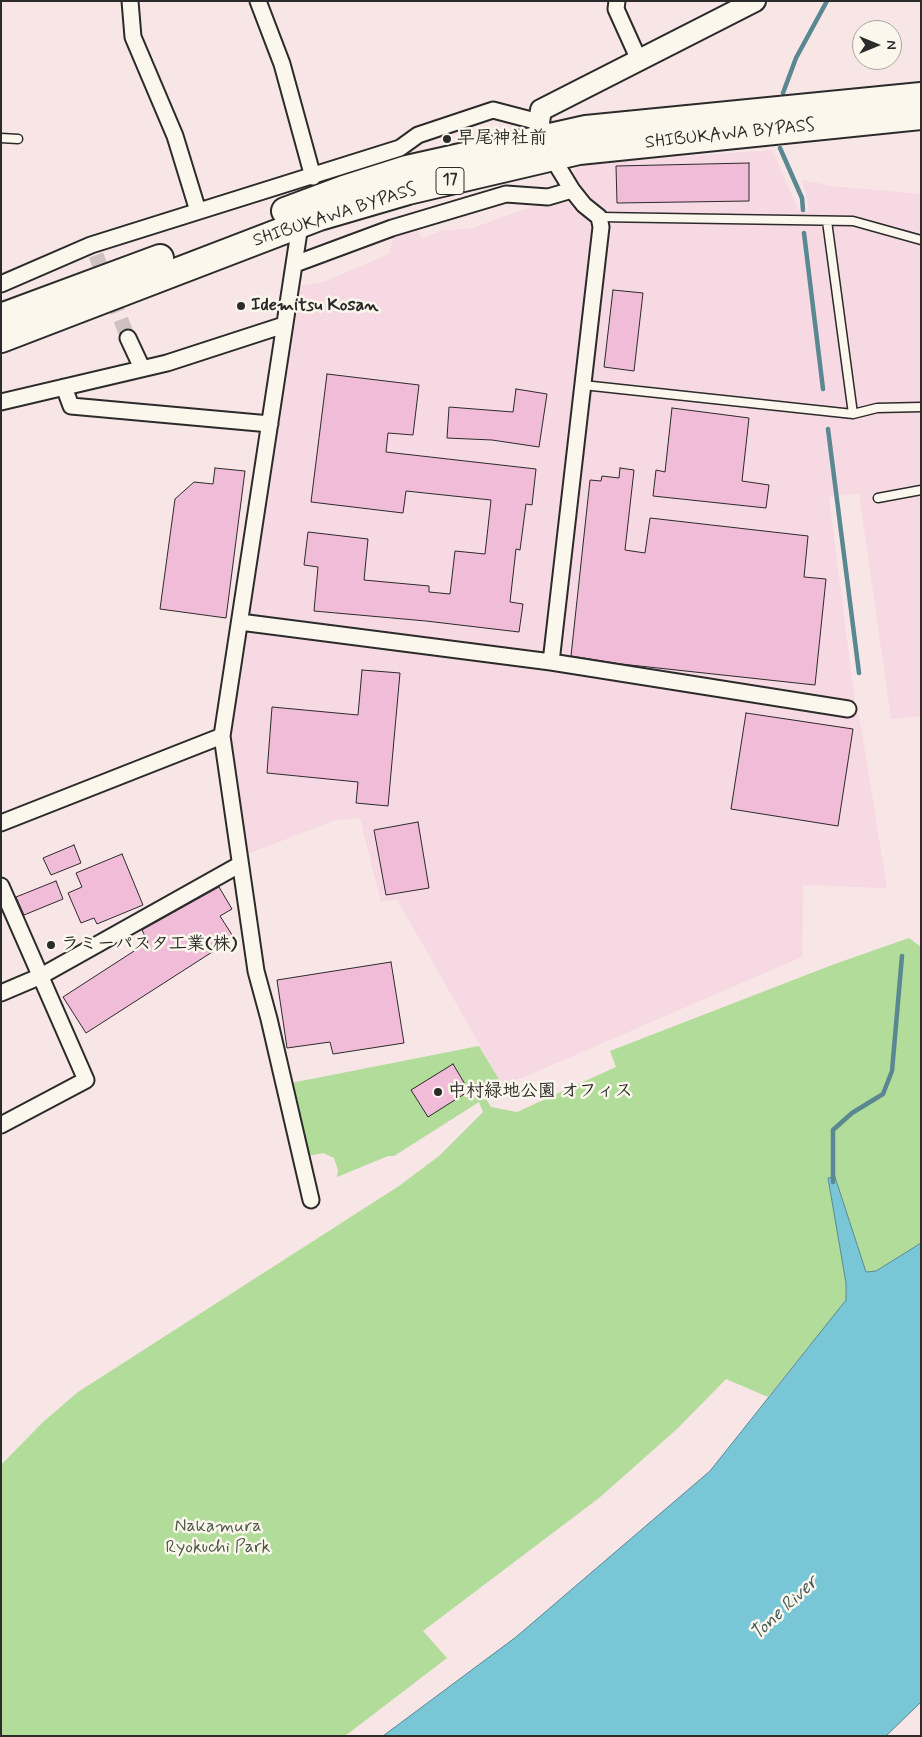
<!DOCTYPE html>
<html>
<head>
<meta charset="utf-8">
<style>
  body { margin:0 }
  #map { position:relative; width:922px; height:1737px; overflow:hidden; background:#f8e5e6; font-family:Mynerve,sans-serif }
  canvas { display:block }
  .frame { position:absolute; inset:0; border:2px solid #2b2b2b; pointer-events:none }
  .north { position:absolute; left:852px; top:20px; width:50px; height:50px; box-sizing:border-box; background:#fbf7ec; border:1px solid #a8a59f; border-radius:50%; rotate:90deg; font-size:14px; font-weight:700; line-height:20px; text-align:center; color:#2b2b2b }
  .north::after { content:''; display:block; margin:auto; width:18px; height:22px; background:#2b2b2b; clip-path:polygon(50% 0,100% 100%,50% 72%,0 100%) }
</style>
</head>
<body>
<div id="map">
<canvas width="922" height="1737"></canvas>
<div class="frame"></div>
<div class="north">N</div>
</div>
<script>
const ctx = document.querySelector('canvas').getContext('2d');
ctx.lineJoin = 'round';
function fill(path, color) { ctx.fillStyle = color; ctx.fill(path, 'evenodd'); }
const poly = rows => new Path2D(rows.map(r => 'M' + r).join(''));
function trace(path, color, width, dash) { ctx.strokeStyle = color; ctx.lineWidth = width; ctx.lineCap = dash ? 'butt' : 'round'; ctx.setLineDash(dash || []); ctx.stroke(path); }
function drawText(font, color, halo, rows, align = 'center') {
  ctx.font = font + ' Mynerve,"Klee One",sans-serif'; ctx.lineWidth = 5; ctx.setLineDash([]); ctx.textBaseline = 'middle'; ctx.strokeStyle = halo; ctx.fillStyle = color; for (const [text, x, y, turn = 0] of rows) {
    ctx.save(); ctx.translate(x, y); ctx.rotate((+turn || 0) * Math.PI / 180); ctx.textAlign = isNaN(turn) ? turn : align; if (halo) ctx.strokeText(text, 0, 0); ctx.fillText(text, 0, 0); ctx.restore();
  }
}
const built = poly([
  [772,150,798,209,809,211,803,180,831,186,921,194,921,716,891,719,859,493,829,497,855,702,861,726,887,888,803,885,802,957,503,1086,397,899,381,902,360,818,333,821,245,855,229,737,299,286,324,282,389,254,393,238,417,228,422,239,441,231,473,228,539,204,567,203,576,165]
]);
const green = poly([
  [909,938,921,947,921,1243,876,1271,866,1272,835,1177,828,1178,846,1283,846,1300,768,1397,726,1379,677,1429,599,1498,423,1631,447,1658,345,1736,1,1736,1,1465,43,1422,78,1392,399,1186,439,1156,483,1112,479,1102,394,1156,388,1156,337,1177,338,1170,334,1158,323,1153,308,1156,291,1083,479,1046,503,1086,485,1097,491,1107,517,1112,616,1067,610,1051,832,965]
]);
const water = poly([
  [835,1177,866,1272,876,1271,921,1243,921,1702,886,1736,383,1736,516,1637,710,1471,846,1300,846,1283,828,1178,835,1177]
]);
const stream = poly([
  [783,93,796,58,827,1],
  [780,148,802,198,803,210],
  [804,233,823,389],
  [828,429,859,673],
  [833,1182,833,1130,852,1113,883,1094,892,1071,902,956]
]);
const building = poly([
  [749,163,749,201,617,203,616,166,749,163],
  [613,290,643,293,634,371,604,367,613,290],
  [327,374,419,385,413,435,388,433,386,452,536,469,532,505,526,504,520,550,516,549,510,602,523,604,519,632,426,621,314,611,318,567,304,565,308,532,368,539,364,580,429,586,429,592,450,594,455,551,485,554,491,500,406,491,403,513,311,502,327,374],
  [516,389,547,394,539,447,492,440,447,438,449,407,513,412,516,389],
  [672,408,749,418,742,481,769,485,766,508,653,496,656,470,665,472,672,408],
  [215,468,245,471,226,618,160,609,175,499,194,482,213,484,215,468],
  [620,468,634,470,625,550,645,553,650,518,808,536,804,577,826,579,815,685,621,664,571,656,590,480,601,481,602,476,619,478,620,468],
  [362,670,400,673,388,806,356,803,358,782,267,773,272,707,358,715,362,670],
  [746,713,853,729,838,826,731,809,746,713],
  [418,822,429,888,386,895,374,830,418,822],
  [74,845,81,863,51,875,43,858,74,845],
  [122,854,143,905,97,924,94,918,81,923,68,893,82,887,76,873,122,854],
  [56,881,63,899,24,915,16,897,56,881],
  [219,887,232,909,220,916,234,938,86,1033,63,997,148,942,142,930,219,887],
  [391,962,404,1043,333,1054,330,1042,287,1048,277,980,391,962],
  [453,1064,469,1091,428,1117,411,1090,453,1064]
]);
const streetTunnel = poly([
  [96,255,128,338]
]);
const lane = poly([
  [1,138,18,139],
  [599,217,853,221,921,240],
  [827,221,853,414],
  [583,385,853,414,877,408,921,407],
  [878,498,921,490]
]);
const street = poly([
  [130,1,133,37,175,136,198,211],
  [258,1,282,64,313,177],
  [617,1,616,9,639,60],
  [300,225,222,736,256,971,269,1019,311,1200],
  [295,264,392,228,506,194,548,197,572,190],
  [1,284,91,245,400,148,418,135,493,110,539,122],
  [128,338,142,368],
  [64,387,71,406,270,424],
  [1,402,167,363,284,325],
  [240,622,551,662,848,709],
  [551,662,601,227,599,217,584,205,572,190,552,157],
  [1,823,222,736],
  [1,886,86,1080,1,1125],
  [1,993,41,976,239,865]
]);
const secondary = poly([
  [548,151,541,138,539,122,541,110,755,1]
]);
const highway = poly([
  [285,211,344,189,407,169,586,129,921,96],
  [1,317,160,258],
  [1,339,319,217,408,191,579,151,921,116]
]);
const markers = [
  [447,139,5,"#2b2b2b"],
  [241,306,5,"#2b2b2b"],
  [51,945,5,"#2b2b2b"],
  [438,1092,5,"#2b2b2b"]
];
const shields = [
  [450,181,28]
];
const shieldNames = [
  ["17",450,181]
];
const streetNames = [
  ["SHIBUKAWA BYPASS",730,135,-6],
  ["SHIBUKAWA BYPASS",335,216,-18]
];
const poiNames = [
  ["早尾神社前",457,139],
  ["Idemitsu Kosan",251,306],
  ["ラミーパスタ工業(株)",61,945],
  ["中村緑地公園 オフィス",448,1092]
];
const parkNames = [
  ["Nakamura",218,1527],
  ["Ryokuchi Park",218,1548]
];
const waterNames = [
  ["Tone River",785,1609,-43]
];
fill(built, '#f6d9e2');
fill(green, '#b1dc99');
fill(water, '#78c6d6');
trace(water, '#598892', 1);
trace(stream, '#598892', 4.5);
fill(building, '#f1bcd7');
trace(building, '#2b2b2b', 1);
trace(streetTunnel, '#cfc0c1', 15, [15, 8]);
trace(lane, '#2b2b2b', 11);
trace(street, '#2b2b2b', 19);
trace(secondary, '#2b2b2b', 24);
trace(highway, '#2b2b2b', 30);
trace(lane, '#fbf7ec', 8);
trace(street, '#fbf7ec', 15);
trace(secondary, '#fbf7ec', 20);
trace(highway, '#fbf7ec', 26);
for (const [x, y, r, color] of markers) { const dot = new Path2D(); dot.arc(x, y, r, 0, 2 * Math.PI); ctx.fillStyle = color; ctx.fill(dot); trace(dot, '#fbf7ec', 2); }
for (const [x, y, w] of shields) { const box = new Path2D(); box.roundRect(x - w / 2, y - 13.5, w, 27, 4); ctx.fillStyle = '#fbf7ec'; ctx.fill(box); trace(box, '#2b2b2b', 1); }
drawText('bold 16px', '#2b2b2b', null, shieldNames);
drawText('18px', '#2b2b2b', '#fbf7ec', streetNames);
drawText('bold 18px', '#2b2b2b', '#fbf7ec', poiNames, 'left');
drawText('18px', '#4c5746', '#fbf7ec', parkNames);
drawText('italic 19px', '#425a5e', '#fbf7ec', waterNames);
</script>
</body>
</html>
